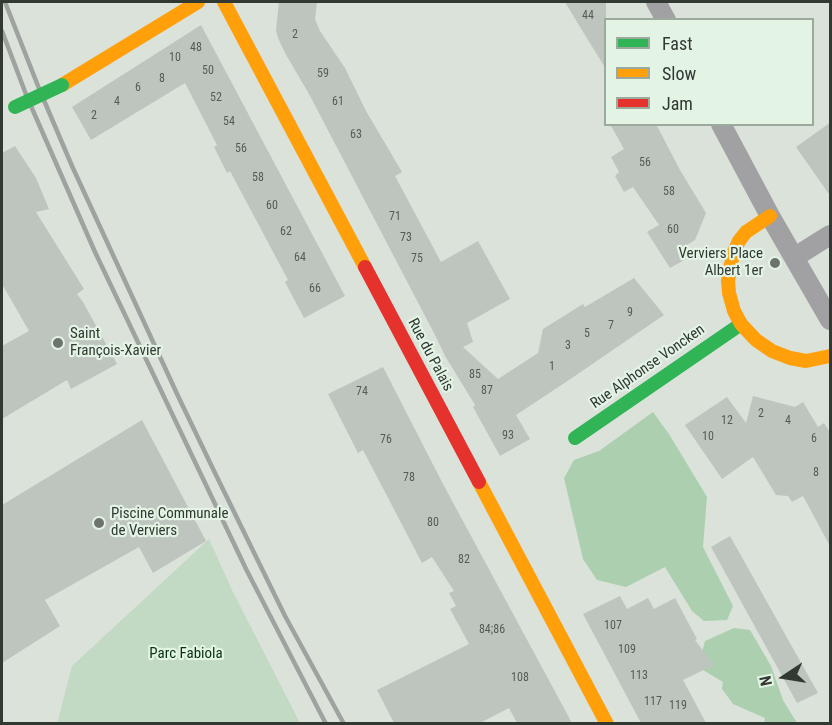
<!DOCTYPE html>
<html>
<head>
<meta charset="utf-8">
<style>
  body { margin:0 }
  #map { position:relative; width:832px; height:725px; overflow:hidden; background:#dae2da; font-family:"Roboto Condensed",sans-serif }
  canvas { display:block }
  .frame { position:absolute; inset:0; border:3px solid #323933; pointer-events:none }
  .legend { position:absolute; left:604px; top:18px; width:210px; height:108px; box-sizing:border-box; background:#e3f3e4; border:2px solid #9ca99d; margin:0; padding:8px 10px; list-style:none; font-size:18px; color:#323933 }
  .legend li { display:flex; align-items:center; gap:12px; height:30px }
  .legend b { width:30px; border:2px solid #9ca99d }
  .north { position:absolute; left:754px; top:647px; width:60px; height:60px; -webkit-text-stroke:4px #e3f3e4; paint-order:stroke; rotate:258deg; font-size:16px; font-weight:700; line-height:24px; text-align:center; color:#323933 }
  .north::after { content:''; display:block; margin:auto; width:21px; height:27px; background:#323933; clip-path:polygon(50% 0,100% 100%,50% 72%,0 100%) }
</style>
</head>
<body>
<div id="map">
<canvas width="832" height="725"></canvas>
<div class="frame"></div>
<ul class="legend">
<li><b style="height:8px;background:#30b455"></b>Fast</li>
<li><b style="height:8px;background:#ff9f0a"></b>Slow</li>
<li><b style="height:8px;background:#e5322d"></b>Jam</li>
</ul>
<div class="north">N</div>
</div>
<script>
const ctx = document.querySelector('canvas').getContext('2d');
ctx.lineJoin = 'round';
function fill(path, color) { ctx.fillStyle = color; ctx.fill(path, 'evenodd'); }
const poly = rows => new Path2D(rows.map(r => 'M' + r).join(''));
function trace(path, color, width, dash) { ctx.strokeStyle = color; ctx.lineWidth = width; ctx.lineCap = dash ? 'butt' : 'round'; ctx.setLineDash(dash || []); ctx.stroke(path); }
function drawText(font, color, halo, rows, align = 'center') {
  ctx.font = font + ' "Roboto Condensed",sans-serif'; ctx.lineWidth = 4.5; ctx.setLineDash([]); ctx.textBaseline = 'middle'; ctx.strokeStyle = halo; ctx.fillStyle = color; for (const [text, x, y, turn = 0] of rows) {
    ctx.save(); ctx.translate(x, y); ctx.rotate((+turn || 0) * Math.PI / 180); ctx.textAlign = isNaN(turn) ? turn : align; if (halo) ctx.strokeText(text, 0, 0); ctx.fillText(text, 0, 0); ctx.restore();
  }
}
const green = poly([
  [209,539,233,592,300,723,57,724,72,666]
]);
const forest = poly([
  [653,412,669,434,707,497,703,547,733,606,727,620,704,621,692,611,665,567,626,587,597,580,583,559,564,478,574,460,599,451],
  [734,628,750,630,771,666,783,700,797,723,764,723,765,718,733,704,722,689,723,682,698,667,705,641]
]);
const building = poly([
  [279,2,317,2,315,19,320,31,345,68,366,111,402,172,395,176,441,262,478,241,510,299,467,323,473,342,463,347,498,379,538,353,543,329,583,304,585,307,634,278,664,315,569,380,516,415,530,439,500,456,473,407,475,405,445,356,435,335,309,94,285,53,278,38,276,30],
  [565,2,606,2,606,69,580,27],
  [201,25,345,296,304,318,285,282,288,280,230,171,227,173,214,147,217,145,185,83,91,140,72,107],
  [831,122,831,197,796,147],
  [610,124,656,124,680,170,706,213,695,240,681,249,686,259,670,268,647,232,659,225,633,187,624,192,615,176,619,172,611,157,624,149],
  [15,146,36,178,49,209,36,212,84,289,77,294,83,302,117,364,71,389,67,380,2,419,2,346,29,331,2,284,2,153],
  [383,367,443,484,572,723,517,723,509,708,480,723,394,723,377,690,469,644,450,609,456,606,449,593,454,591,432,557,422,563,363,450,358,453,328,394],
  [753,396,795,407,803,402,818,427,824,423,831,434,831,548,803,496,792,502,788,496,776,495,753,457,722,479,685,425,727,397,746,423],
  [142,420,206,541,153,573,139,547,45,600,60,626,2,663,2,505],
  [730,536,818,693,797,703,711,547],
  [620,596,627,609,648,598,654,609,675,598,697,639,695,640,714,665,683,680,706,723,641,723,583,614]
]);
const street = poly([
  [656,2,666,20],
  [721,124,770,216,830,320],
  [795,257,830,235]
]);
const fast = poly([
  [575,438,741,324]
]);
const slow = poly([
  [224,2,365,267],
  [62,85,198,2],
  [770,216,746,232,739,241,733,254,728,281,729,293,734,311,741,324,756,340,772,351,790,358,806,361,830,356],
  [479,482,607,724]
]);
const jam = poly([
  [365,267,479,482]
]);
const rail = poly([
  [5,2,40,91,72,166,178,396,215,473,285,616,344,724],
  [2,31,27,97,95,252,246,569,326,724]
]);
const fastBridge = poly([
  [15,107,62,85]
]);
const markers = [
  [775,263,6,"#6d746d"],
  [58,343,6,"#6d746d"],
  [99,523,6,"#6d746d"]
];
const numberNames = [
  ["44",588,16],
  ["2",295,35],
  ["48",196,48],
  ["10",175,58],
  ["50",208,71],
  ["59",323,74],
  ["8",162,79],
  ["6",138,88],
  ["52",216,98],
  ["4",117,102],
  ["61",338,102],
  ["2",94,116],
  ["54",229,122],
  ["63",356,135],
  ["56",241,149],
  ["56",645,163],
  ["58",258,178],
  ["58",669,192],
  ["60",272,206],
  ["71",395,217],
  ["60",673,230],
  ["62",286,232],
  ["73",406,238],
  ["64",300,258],
  ["75",417,259],
  ["66",315,289],
  ["9",630,313],
  ["7",611,326],
  ["5",587,334],
  ["3",568,346],
  ["1",552,367],
  ["85",475,375],
  ["87",487,391],
  ["74",362,392],
  ["2",761,414],
  ["12",727,421],
  ["4",788,421],
  ["93",508,436],
  ["10",708,437],
  ["6",814,439],
  ["76",386,440],
  ["8",816,473],
  ["78",409,478],
  ["80",433,523],
  ["82",464,560],
  ["107",613,626],
  ["84;86",492,630],
  ["109",627,650],
  ["113",639,676],
  ["108",520,678],
  ["117",653,702],
  ["119",678,706]
];
const poiNames = [
  ["Verviers Place",763,254,"right"],
  ["Albert 1er",763,271,"right"],
  ["Saint",70,334],
  ["François-Xavier",70,351],
  ["Piscine Communale",111,514],
  ["de Verviers",111,531]
];
const streetNames = [
  ["Rue du Palais",430,355,62],
  ["Rue Alphonse Voncken",648,367,-35]
];
const parkNames = [
  ["Parc Fabiola",186,654]
];
fill(green, '#c2dac4');
fill(forest, '#acd0af');
fill(building, '#bec5be');
trace(street, '#a1a1a3', 20);
trace(fast, '#30b455', 14);
trace(slow, '#ff9f0a', 14);
trace(jam, '#e5322d', 14);
trace(rail, '#9fa3a0', 4.5);
trace(fastBridge, '#30b455', 14);
for (const [x, y, r, color] of markers) { const dot = new Path2D(); dot.arc(x, y, r, 0, 2 * Math.PI); ctx.fillStyle = color; ctx.fill(dot); trace(dot, '#e3f3e4', 2); }
drawText('12px', '#555c56', null, numberNames);
drawText('15px', '#323933', '#e3f3e4', poiNames, 'left');
drawText('15px', '#323933', '#e3f3e4', streetNames);
drawText('15px', '#063310', '#e3f3e4', parkNames);
</script>
</body>
</html>
